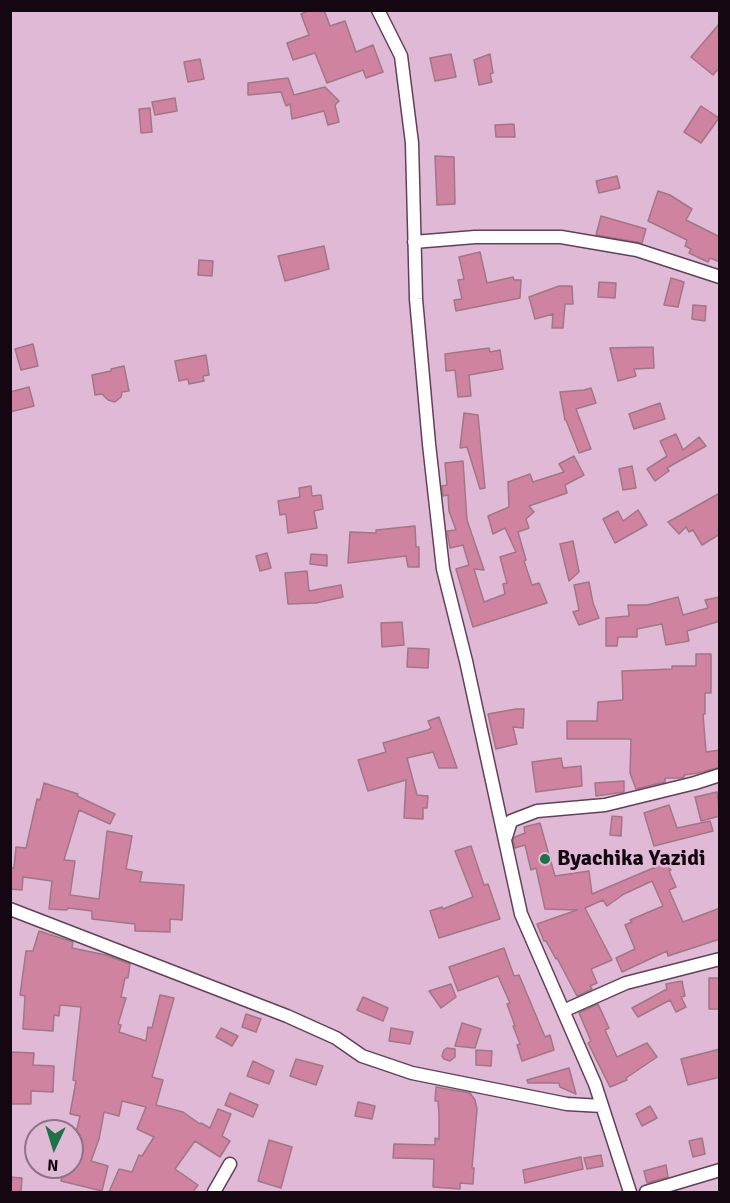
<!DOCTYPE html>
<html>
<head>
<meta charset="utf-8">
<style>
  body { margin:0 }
  #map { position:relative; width:730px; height:1203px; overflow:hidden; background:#e0b9d6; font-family:Signika,sans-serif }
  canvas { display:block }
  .frame { position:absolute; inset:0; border:12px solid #140711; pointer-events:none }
  .north { position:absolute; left:24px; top:1119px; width:60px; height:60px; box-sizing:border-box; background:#e0b9d6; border:2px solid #8e7287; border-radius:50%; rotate:184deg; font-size:16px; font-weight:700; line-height:24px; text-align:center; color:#140711 }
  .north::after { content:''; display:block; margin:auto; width:21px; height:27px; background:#1d7346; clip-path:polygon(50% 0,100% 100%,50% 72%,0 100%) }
</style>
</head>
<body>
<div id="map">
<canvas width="730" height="1203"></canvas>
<div class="frame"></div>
<div class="north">N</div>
</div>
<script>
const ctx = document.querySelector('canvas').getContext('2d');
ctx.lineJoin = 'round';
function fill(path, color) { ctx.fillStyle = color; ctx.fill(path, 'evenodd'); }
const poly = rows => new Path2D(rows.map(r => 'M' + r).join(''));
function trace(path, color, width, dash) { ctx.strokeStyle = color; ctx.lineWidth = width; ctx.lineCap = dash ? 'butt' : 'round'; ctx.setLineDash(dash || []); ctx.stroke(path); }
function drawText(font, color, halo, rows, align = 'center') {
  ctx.font = font + ' Signika,sans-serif'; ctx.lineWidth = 5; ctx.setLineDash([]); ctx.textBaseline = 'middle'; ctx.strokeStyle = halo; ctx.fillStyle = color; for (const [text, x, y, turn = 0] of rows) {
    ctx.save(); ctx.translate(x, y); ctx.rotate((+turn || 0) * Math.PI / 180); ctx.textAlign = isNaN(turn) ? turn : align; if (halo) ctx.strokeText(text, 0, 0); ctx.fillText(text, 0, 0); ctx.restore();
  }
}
const building = poly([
  [310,10,324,10,330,26,345,21,356,52,373,45,383,72,366,78,363,70,327,83,315,53,293,60,287,43,309,35,301,14,310,10],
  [720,23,720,67,713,75,691,57,720,23],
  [451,54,456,77,435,81,430,58,451,54],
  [490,54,493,73,490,74,492,82,479,85,474,60,490,54],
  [200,59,204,79,188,82,184,62,200,59],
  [288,78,294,95,325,87,339,101,335,105,339,122,328,125,324,111,292,119,290,104,286,106,281,92,248,95,248,83,288,78],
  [175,98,177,111,155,115,152,102,175,98],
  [701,106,719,118,701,143,684,132,701,106],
  [150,108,152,132,141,133,139,109,150,108],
  [514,124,515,137,496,137,495,125,514,124],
  [435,156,454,157,455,204,437,205,435,156],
  [617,176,620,188,599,193,596,181,617,176],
  [658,191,670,195,692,209,686,220,720,237,720,262,710,258,708,262,689,253,691,249,685,246,687,240,648,221,658,191],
  [601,216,646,229,642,243,596,235,601,216],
  [324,246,329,269,285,281,278,256,324,246],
  [480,252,487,283,513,277,514,280,521,280,520,298,456,311,454,300,462,299,458,280,464,279,459,257,480,252],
  [199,260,213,261,212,276,198,275,199,260],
  [671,278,684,282,678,307,664,305,671,278],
  [599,282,616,283,615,298,598,297,599,282],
  [559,286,572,286,573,304,565,304,563,328,552,328,553,314,535,319,529,297,559,286],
  [693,305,706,306,705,321,692,319,693,305],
  [33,344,38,366,21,370,15,349,33,344],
  [653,347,654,368,634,369,636,376,618,381,610,348,653,347],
  [489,348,490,352,500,350,503,369,469,375,471,396,458,397,455,370,446,371,445,354,489,348],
  [206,355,209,375,203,376,204,381,189,384,188,379,179,381,175,361,206,355],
  [124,366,129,391,122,392,121,397,115,402,108,400,102,394,95,395,92,375,111,371,111,369,124,366],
  [29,387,34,406,10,412,10,392,29,387],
  [591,388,596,403,576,409,591,449,579,453,566,420,565,420,560,392,584,390,591,388],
  [660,403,665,419,634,429,629,414,660,403],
  [464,413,478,415,485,488,480,489,467,447,460,448,464,413],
  [676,434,683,450,699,437,706,446,667,468,669,471,655,481,647,469,667,456,660,441,676,434],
  [574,456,584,475,565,485,567,493,529,506,534,512,526,519,529,528,518,532,526,560,524,561,532,585,539,583,547,603,473,627,456,569,469,565,463,545,450,548,447,531,456,530,449,511,448,495,443,496,442,486,447,485,445,463,463,461,467,520,484,570,474,569,484,602,505,594,503,584,507,583,500,557,516,552,505,528,493,534,488,516,509,507,508,482,530,474,533,482,564,472,559,464,574,456],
  [632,466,636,488,623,490,619,469,632,466],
  [311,486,312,496,321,495,323,509,314,511,317,528,288,533,286,514,280,515,278,501,300,497,299,488,311,486],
  [720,493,720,534,702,545,693,530,689,532,686,527,679,534,668,522,720,493],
  [638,510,647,525,615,543,603,519,618,511,623,521,638,510],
  [415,526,416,547,419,547,419,567,408,567,406,556,348,563,350,532,376,533,376,530,415,526],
  [573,541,579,572,569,581,560,544,573,541],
  [267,553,271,568,260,571,256,556,267,553],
  [311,554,327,555,327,566,310,564,311,554],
  [307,571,309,591,341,585,343,597,316,603,288,604,285,573,307,571],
  [589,582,593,603,599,618,579,625,573,612,579,610,574,585,589,582],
  [678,597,683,615,708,608,705,600,720,597,720,621,687,631,689,641,666,645,662,624,637,629,637,637,618,637,617,646,606,646,606,618,629,616,628,605,647,605,678,597],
  [402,622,404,645,382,647,381,623,402,622],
  [408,648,429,649,428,668,407,667,408,648],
  [696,654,711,654,711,693,705,693,705,714,703,714,706,752,720,750,720,767,698,773,684,775,684,777,680,778,665,778,665,782,636,789,630,773,631,739,567,739,567,721,597,721,598,702,623,700,622,671,672,669,672,666,696,666,696,654],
  [516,709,524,709,523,728,513,727,517,744,496,749,488,714,516,709],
  [439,717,457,768,439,768,433,752,407,758,417,795,428,796,427,808,423,808,423,819,404,818,406,780,368,791,358,760,386,752,383,743,428,730,431,728,428,721,439,717],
  [561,758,563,768,581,766,582,786,536,792,532,762,561,758],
  [624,781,624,792,596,796,595,783,624,781],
  [44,783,78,794,77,796,115,814,110,824,79,810,64,860,75,861,70,895,99,899,107,831,132,836,126,869,142,872,140,882,184,885,182,920,170,919,170,932,135,931,135,924,92,919,92,911,68,908,67,910,49,909,52,881,23,877,22,890,10,889,10,868,14,868,16,847,26,848,37,799,40,800,44,783],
  [717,792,720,816,701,821,695,797,717,792],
  [669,805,677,828,710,821,713,831,654,846,644,813,669,805],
  [612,816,622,817,621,836,610,835,612,816],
  [540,823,555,876,589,871,592,894,665,863,671,870,669,871,676,887,669,890,683,922,720,908,720,939,668,956,667,951,622,972,616,958,635,949,625,925,632,922,630,920,663,906,652,881,624,894,607,906,603,900,585,908,612,960,591,969,597,983,590,986,592,989,577,996,557,958,556,959,546,941,544,941,537,924,577,910,545,909,536,868,531,870,525,845,515,848,513,840,515,837,525,833,524,827,540,823],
  [471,846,484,885,488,884,500,919,439,938,430,911,442,907,443,909,473,897,455,851,471,846],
  [39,931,73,942,72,948,106,955,130,964,128,978,125,978,121,997,126,998,118,1024,121,1025,119,1032,146,1041,148,1027,152,1028,160,995,174,998,152,1077,163,1080,156,1105,183,1112,200,1124,201,1123,210,1128,218,1109,231,1114,222,1136,230,1141,220,1157,195,1141,175,1169,198,1185,193,1192,109,1192,119,1169,132,1172,139,1155,142,1156,154,1137,137,1129,146,1107,122,1101,119,1116,104,1112,99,1139,91,1161,108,1166,102,1191,61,1181,64,1167,72,1167,72,1150,80,1116,70,1114,76,1081,73,1080,81,1007,60,1005,59,1016,54,1015,53,1031,23,1029,25,996,20,995,26,951,33,951,39,931],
  [504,948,514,976,519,975,545,1037,550,1035,554,1050,522,1061,517,1045,520,1044,513,1026,515,1026,507,1004,510,1003,498,976,458,991,449,967,504,948],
  [709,978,720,978,720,1009,709,1009,709,978],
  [682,981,685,996,681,997,686,1007,676,1012,670,1000,638,1017,632,1008,667,989,666,984,682,981],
  [451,984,456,997,441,1008,429,991,451,984],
  [363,997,388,1008,383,1021,357,1010,363,997],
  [598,1004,609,1028,605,1030,617,1057,647,1043,657,1057,626,1078,627,1080,610,1087,588,1043,591,1041,579,1013,598,1004],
  [246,1014,261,1019,256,1032,242,1027,246,1014],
  [462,1023,481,1029,475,1048,455,1046,462,1023],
  [221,1028,238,1036,232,1046,216,1037,221,1028],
  [391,1028,413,1032,410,1044,389,1041,391,1028],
  [447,1048,455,1049,455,1057,450,1061,444,1059,442,1056,444,1050,447,1048],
  [720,1049,720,1077,688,1085,681,1059,720,1049],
  [476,1050,492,1051,491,1066,476,1065,476,1050],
  [10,1052,34,1053,33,1065,54,1066,53,1092,31,1091,31,1104,10,1104,10,1052],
  [296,1059,323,1066,316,1085,290,1076,296,1059],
  [253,1061,274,1071,269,1084,247,1076,253,1061],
  [569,1068,576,1094,560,1087,559,1083,528,1083,527,1080,569,1068],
  [436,1087,470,1093,475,1100,477,1109,472,1168,474,1168,473,1184,460,1183,460,1189,433,1187,434,1159,393,1158,394,1144,435,1145,435,1138,439,1139,439,1115,438,1101,435,1101,436,1087],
  [230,1093,258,1105,253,1117,225,1105,230,1093],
  [358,1102,375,1106,372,1119,355,1116,358,1102],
  [650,1106,657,1118,642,1126,636,1114,650,1106],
  [702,1138,705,1154,693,1157,689,1141,702,1138],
  [269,1140,292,1147,281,1188,258,1181,269,1140],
  [601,1155,603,1166,587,1169,584,1158,601,1155],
  [581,1157,583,1169,525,1183,523,1170,581,1157],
  [666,1165,668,1177,647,1183,644,1171,666,1165],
  [10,1177,22,1178,21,1192,10,1192,10,1177]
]);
const minor = poly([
  [378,10,401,56,412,143,416,299,429,444,443,569,466,661,521,914,595,1084,630,1192],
  [414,242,475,237,561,237,637,250,720,277],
  [506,837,511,821,537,811,605,805,695,783,720,775],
  [10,909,287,1016,336,1038,362,1056,412,1073,567,1104,602,1106],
  [563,1011,626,983,720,959],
  [214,1192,230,1164],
  [646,1192,720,1170]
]);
const markers = [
  [545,859,6,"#1d7346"]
];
const poiNames = [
  ["Byachika Yazidi",557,859]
];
fill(building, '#cf83a1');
trace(building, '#a17685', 1.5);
trace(minor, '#61415a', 15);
trace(minor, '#fff', 12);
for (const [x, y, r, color] of markers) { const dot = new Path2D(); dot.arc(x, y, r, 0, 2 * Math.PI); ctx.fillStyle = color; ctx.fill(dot); trace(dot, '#e0b9d6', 2); }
drawText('bold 22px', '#140711', '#e0b9d6', poiNames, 'left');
</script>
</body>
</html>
